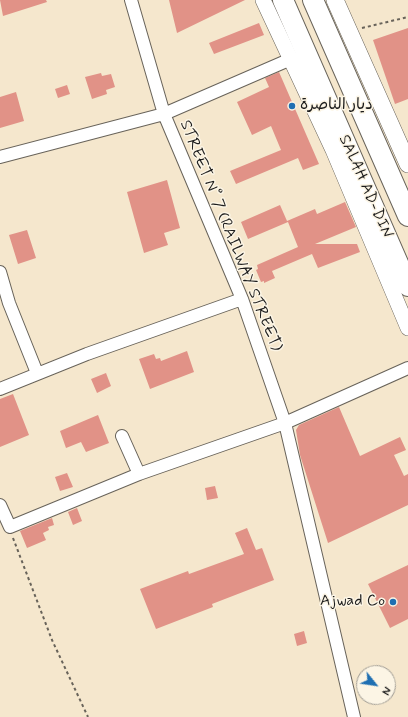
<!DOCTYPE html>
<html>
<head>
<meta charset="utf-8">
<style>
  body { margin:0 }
  #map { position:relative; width:408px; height:717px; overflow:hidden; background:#f5e7cd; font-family:Mynerve,sans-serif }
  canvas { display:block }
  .north { position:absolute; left:356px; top:665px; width:40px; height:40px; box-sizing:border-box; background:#fcf5e5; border:1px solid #a29e95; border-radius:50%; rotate:120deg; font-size:11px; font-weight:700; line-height:16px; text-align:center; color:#1c1c1c }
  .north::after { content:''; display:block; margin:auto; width:14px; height:18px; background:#1f6fb2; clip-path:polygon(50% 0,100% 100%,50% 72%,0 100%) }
</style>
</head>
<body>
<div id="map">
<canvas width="408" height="717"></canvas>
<div class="north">N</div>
</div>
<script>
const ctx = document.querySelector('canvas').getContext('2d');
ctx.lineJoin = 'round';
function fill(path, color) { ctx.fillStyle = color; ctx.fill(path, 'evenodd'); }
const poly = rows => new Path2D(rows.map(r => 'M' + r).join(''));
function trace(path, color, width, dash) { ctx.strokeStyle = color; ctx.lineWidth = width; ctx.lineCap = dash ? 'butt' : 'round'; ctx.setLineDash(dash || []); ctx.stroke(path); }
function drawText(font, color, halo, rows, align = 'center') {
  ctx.font = font + ' Mynerve,"Playpen Sans Arabic",sans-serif'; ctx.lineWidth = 3; ctx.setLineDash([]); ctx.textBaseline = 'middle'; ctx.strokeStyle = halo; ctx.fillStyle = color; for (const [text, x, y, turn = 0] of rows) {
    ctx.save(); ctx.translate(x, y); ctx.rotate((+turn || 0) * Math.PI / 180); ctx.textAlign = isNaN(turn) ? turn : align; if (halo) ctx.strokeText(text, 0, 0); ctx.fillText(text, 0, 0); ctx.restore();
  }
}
const building = poly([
  [0,0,46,0,47,2,3,16],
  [169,0,245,0,177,33],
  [259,23,264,35,214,54,209,43],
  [408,28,408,99,395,104,373,40],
  [279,72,319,164,303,170,298,158,236,184,230,171,281,150,271,126,252,135,237,102,269,87,265,78],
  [101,73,102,76,111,74,115,87,106,90,107,94,92,99,85,77],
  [67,85,70,94,58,98,55,89],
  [16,92,24,121,0,128,0,97],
  [167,180,180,228,164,233,168,245,144,253,127,192],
  [345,202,356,227,315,244,357,244,360,252,318,268,312,254,272,271,275,278,264,283,264,281,261,282,256,270,258,269,257,265,298,247,288,222,248,239,241,222,280,205,287,221,315,209,317,214],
  [27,230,36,258,18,264,9,235],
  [187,351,194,372,150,389,139,359,154,354,156,359,160,358,161,361],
  [106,373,111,386,97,393,91,379],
  [13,394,29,435,0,447,0,399],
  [339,407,360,456,400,437,406,450,394,455,404,476,408,474,408,505,328,543,300,455,296,430,299,425],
  [98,415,109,443,86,452,81,442,66,448,60,431],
  [67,473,73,487,60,491,55,477],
  [215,486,218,498,207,500,205,488],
  [77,508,82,521,73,525,68,512],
  [52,518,54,525,48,527,49,530,43,533,46,540,27,548,20,531],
  [247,528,256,550,262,548,274,580,212,604,213,607,156,629,140,589,188,571,189,574,244,554,235,533],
  [408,565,408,619,390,628,368,584],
  [304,631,307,643,297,646,294,634]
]);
const path = poly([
  [362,28,408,17],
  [13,538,52,640,88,717]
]);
const minor = poly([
  [131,0,164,114,242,299,285,423,354,717],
  [0,157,164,114,291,59],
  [0,272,9,303,37,373],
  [0,389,87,354,242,299],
  [122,436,139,474],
  [0,505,10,527,139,474,285,423,408,368]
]);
const tertiary = poly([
  [263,0,333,150,408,328]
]);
const secondary = poly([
  [335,0,408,164]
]);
const trunk = poly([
  [283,0,408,286],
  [313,0,408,216]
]);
const markers = [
  [292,106,4,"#1f6fb2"],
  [393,602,4,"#1f6fb2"]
];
const poiNames = [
  ["ديار الناصرة",300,106],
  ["Ajwad Co",385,602,"right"]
];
const streetNames = [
  ["SALAH AD-DIN",365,187,66],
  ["STREET N° 7 (RAILWAY STREET)",230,236,68]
];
fill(building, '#e19287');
trace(minor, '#68635a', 14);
trace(tertiary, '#68635a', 16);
trace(secondary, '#68635a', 18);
trace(trunk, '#68635a', 22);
trace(path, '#68635a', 2, [3, 3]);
trace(minor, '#fff', 12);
trace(tertiary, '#fff', 15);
trace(secondary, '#fff', 17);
trace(trunk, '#fff', 20);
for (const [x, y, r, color] of markers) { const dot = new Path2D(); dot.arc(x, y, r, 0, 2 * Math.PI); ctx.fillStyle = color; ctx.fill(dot); trace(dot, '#fcf5e5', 1.5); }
drawText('16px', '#1c1c1c', '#fcf5e5', poiNames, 'left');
drawText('16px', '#1c1c1c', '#fcf5e5', streetNames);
</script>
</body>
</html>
